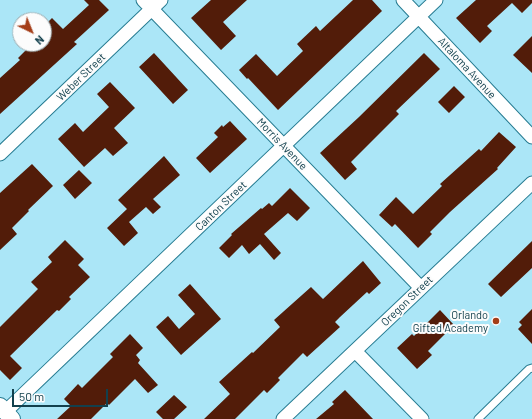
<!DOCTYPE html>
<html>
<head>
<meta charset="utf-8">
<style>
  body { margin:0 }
  #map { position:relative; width:532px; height:419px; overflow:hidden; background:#abe6f7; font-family:Barlow,sans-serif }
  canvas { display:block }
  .north { position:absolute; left:12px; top:12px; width:40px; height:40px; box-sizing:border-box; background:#fcfcfc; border:1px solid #9eb1b6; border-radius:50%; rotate:137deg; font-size:11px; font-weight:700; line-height:16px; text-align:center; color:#12404d }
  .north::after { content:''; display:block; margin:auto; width:14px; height:18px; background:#a43d18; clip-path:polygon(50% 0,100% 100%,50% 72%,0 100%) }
  .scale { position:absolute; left:12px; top:389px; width:96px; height:18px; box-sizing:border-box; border:2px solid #12404d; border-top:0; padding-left:5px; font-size:12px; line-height:14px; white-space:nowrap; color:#12404d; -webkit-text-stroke:3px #fcfcfc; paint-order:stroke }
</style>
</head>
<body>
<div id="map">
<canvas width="532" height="419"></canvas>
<div class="north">N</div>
<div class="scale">50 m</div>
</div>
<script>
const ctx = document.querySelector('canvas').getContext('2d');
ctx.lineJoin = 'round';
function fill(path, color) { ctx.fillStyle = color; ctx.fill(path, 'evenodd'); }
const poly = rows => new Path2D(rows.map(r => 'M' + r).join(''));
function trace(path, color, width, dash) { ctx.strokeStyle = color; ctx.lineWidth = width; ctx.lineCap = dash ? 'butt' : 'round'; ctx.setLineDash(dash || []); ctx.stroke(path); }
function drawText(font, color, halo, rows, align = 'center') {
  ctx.font = font + ' Barlow,sans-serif'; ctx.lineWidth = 4; ctx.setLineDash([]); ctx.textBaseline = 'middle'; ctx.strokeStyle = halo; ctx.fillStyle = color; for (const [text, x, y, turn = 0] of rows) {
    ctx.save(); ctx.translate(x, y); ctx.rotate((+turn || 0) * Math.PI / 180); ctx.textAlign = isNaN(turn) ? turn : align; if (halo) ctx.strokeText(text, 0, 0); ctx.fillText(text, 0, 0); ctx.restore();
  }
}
const building = poly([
  [84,0,99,0,109,10,74,42,77,44,0,114,0,78,20,60,18,58,32,44,44,44,44,26,52,18,63,29,89,5],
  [211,0,247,0,223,22,236,36,221,50,191,18],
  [353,0,372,0,382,11,278,110,248,78,247,79,239,70,256,54,277,76,303,51,297,44,316,26,320,31],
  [476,0,532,0,532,3,522,13,512,3,487,26,492,31,480,43,456,18],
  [532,36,532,73,513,55],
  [154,53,188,90,173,104,139,67],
  [424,53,440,69,396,111,399,114,351,162,357,169,345,180,320,153,359,117],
  [110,82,135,108,114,128,128,143,113,156,105,148,84,167,58,139,75,123,83,132,109,107,97,94],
  [454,86,465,97,449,113,438,102],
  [230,121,247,139,210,173,196,158,218,137,214,133,222,125,223,127],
  [499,132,516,147,497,168,498,169,450,212,430,232,432,234,418,248,395,224,392,227,379,215,396,197,413,214,442,186,440,184,479,149,481,151],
  [164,156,180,175,153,199,161,207,153,214,146,207,129,222,138,233,124,246,107,228,127,209,118,200],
  [32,164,53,186,28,210,29,211,12,228,17,234,0,250,0,193],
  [79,170,92,183,75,199,63,185],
  [290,188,310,208,297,221,288,213,264,234,281,253,274,260,260,244,249,254,242,245,229,258,219,248,232,235,231,234,261,208,262,209,269,203,272,206],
  [65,240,84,259,78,265,90,277,69,297,71,299,59,311,57,310,10,356,22,368,10,380,0,370,0,327,38,289,31,282,52,262,48,257],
  [532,241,532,268,501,297,488,284],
  [363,261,381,283,369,294,367,292,340,317,335,322,340,327,307,357,303,353,278,378,280,380,267,393,264,390,235,419,204,419,230,394,219,382,252,352,253,353,280,327,274,320,311,287,323,299],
  [190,284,221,319,181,355,156,327,168,316,179,329,195,314,178,295],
  [532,309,532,344,518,329,522,325,519,322],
  [440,310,454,325,428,351,432,355,417,369,397,348,412,334,414,336],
  [130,334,143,348,136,355,140,360,138,363,158,385,148,393,135,379,109,405,107,403,91,419,57,419,71,406,64,399,78,384,82,388,113,357,110,354],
  [345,390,373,419,316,419,334,404,332,402],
  [174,395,187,407,174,419,163,419,156,412]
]);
const service = poly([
  [478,419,529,369,532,368]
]);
const minor = poly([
  [143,0,421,288],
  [403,0,532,137],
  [0,154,161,0],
  [355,351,422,419],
  [5,412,436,0],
  [283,419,532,183]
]);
const tertiary = poly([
  [0,406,12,419]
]);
const markers = [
  [496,321,4,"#a43d18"]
];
const streetNames = [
  ["Altaloma Avenue",467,68,47],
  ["Weber Street",81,77,-44],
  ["Morris Avenue",282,144,46],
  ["Canton Street",221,206,-44],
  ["Oregon Street",407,301,-44]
];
const poiNames = [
  ["Orlando",488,315],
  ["Gifted Academy",488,328]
];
fill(building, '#521c09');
trace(service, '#277c92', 9);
trace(minor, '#277c92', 15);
trace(tertiary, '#277c92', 18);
trace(service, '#fff', 7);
trace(minor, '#fff', 13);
trace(tertiary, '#fff', 16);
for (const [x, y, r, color] of markers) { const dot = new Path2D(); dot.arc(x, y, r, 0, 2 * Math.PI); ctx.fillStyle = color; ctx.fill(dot); trace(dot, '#fcfcfc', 1.5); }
drawText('11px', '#12404d', '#fcfcfc', streetNames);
drawText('11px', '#12404d', '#fcfcfc', poiNames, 'right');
</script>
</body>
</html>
